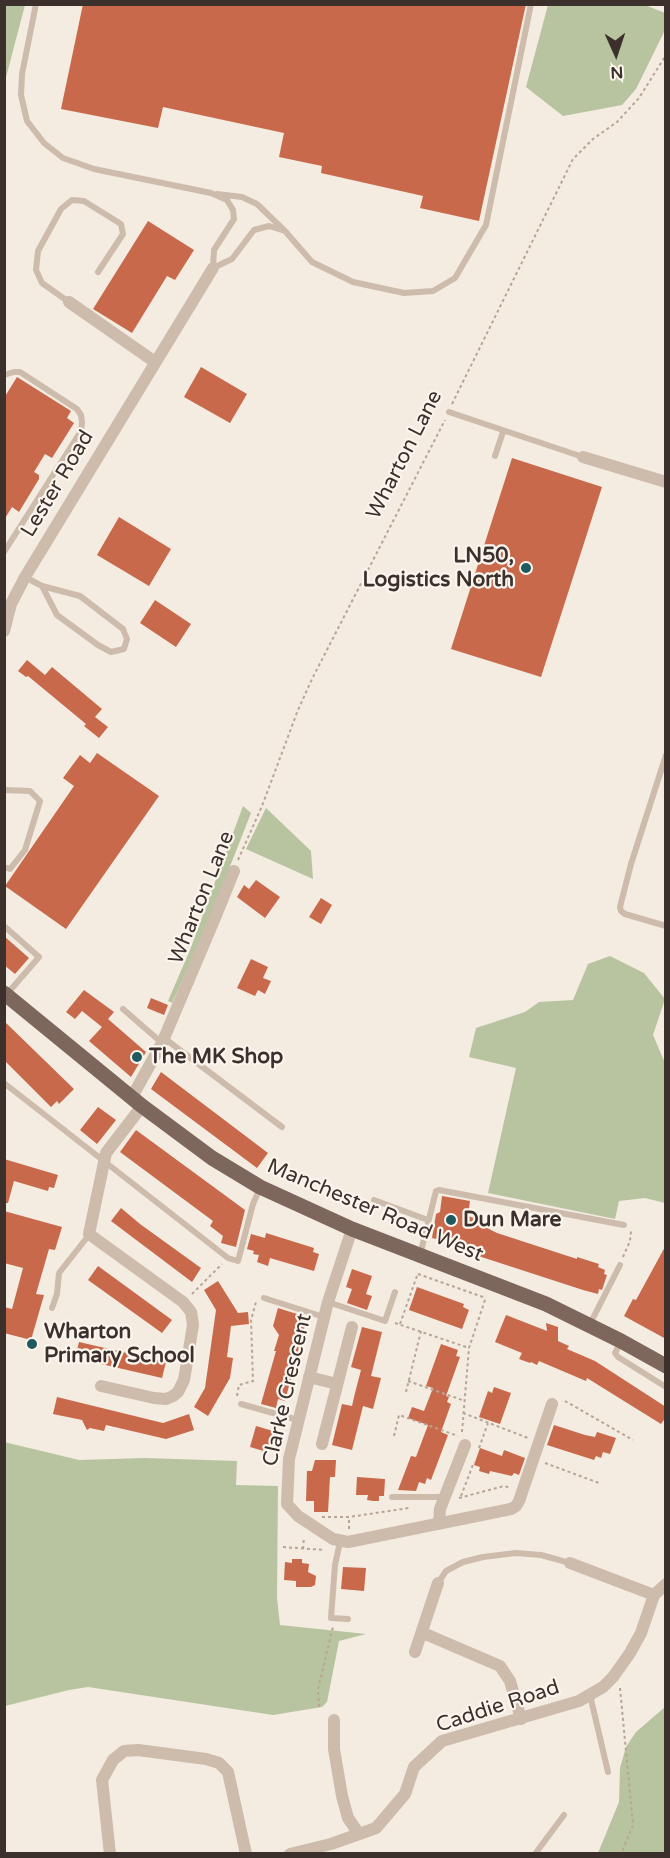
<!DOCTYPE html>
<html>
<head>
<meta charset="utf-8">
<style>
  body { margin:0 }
  #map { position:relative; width:670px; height:1858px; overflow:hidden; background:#f4ebe1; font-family:"Varela Round",sans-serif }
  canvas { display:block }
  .frame { position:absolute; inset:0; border:6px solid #3b302b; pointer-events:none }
  .north { position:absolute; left:586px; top:24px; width:60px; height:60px; -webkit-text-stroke:4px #fbf5ee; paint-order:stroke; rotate:177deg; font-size:16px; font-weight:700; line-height:24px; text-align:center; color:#3b302b }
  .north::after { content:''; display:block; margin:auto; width:21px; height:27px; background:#3b302b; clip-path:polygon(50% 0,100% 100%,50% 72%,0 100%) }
</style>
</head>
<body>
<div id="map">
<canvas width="670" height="1858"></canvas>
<div class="frame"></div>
<div class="north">N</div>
</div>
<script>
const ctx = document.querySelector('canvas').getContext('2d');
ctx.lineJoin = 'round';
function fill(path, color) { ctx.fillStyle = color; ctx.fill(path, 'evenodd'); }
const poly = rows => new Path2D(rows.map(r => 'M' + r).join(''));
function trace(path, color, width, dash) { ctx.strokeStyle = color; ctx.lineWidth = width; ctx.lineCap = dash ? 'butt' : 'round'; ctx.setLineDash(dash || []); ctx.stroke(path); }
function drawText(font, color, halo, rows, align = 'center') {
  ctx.font = font + ' "Varela Round",sans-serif'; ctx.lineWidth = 4.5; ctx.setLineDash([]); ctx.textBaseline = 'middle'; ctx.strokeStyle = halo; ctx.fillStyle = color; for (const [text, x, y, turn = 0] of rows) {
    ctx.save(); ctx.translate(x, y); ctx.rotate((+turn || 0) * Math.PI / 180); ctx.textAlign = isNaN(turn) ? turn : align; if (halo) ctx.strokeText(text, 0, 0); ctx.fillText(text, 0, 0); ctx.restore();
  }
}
const green = poly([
  [5,4,25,5,5,81,4,5],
  [548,5,645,5,665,13,665,30,636,89,622,105,563,116,526,87],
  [243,806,251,813,203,935,172,1003,168,1001,190,950],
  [266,808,311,851,313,879,246,849],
  [610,956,644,973,665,999,653,1035,665,1063,665,1203,645,1198,619,1201,615,1219,488,1193,516,1068,469,1057,476,1028,525,1012,539,1002,573,1000,588,964],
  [4,1442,79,1460,145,1458,237,1461,236,1485,278,1486,277,1598,280,1625,366,1634,339,1641,327,1702,322,1707,273,1715,88,1687,69,1690,5,1706],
  [665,1707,665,1853,598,1853,619,1802,620,1768,626,1747,636,1732]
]);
const building = poly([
  [83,4,526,4,479,221,420,208,423,196,321,173,322,166,279,157,284,133,163,107,158,128,61,109],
  [148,221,194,250,175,280,167,276,132,333,93,309],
  [201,367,247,394,230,423,184,397],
  [17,377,71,411,67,418,74,423,52,458,45,454,34,472,39,475,39,479,19,512,12,507,4,520,4,398],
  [512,458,602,487,541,677,451,649],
  [119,517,171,549,149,586,97,555],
  [155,600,191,624,176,647,140,623],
  [27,660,45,675,52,667,102,709,95,717,108,727,99,738,84,726,86,724,28,676,26,677,18,671],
  [97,753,159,796,66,929,5,886,74,786,63,778,80,755,90,763],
  [256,880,280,897,265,918,237,897,244,885,249,889],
  [321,898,332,905,321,924,309,917],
  [4,936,29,958,15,974,4,965],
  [251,959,268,967,263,978,271,981,265,994,258,990,255,996,237,988],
  [84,990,114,1012,108,1019,146,1052,131,1077,89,1041,102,1027,82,1011,75,1019,66,1012],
  [151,998,168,1005,164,1015,147,1008],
  [4,1021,74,1089,59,1104,57,1101,51,1107,4,1060],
  [161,1072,268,1153,257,1168,151,1089],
  [98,1107,116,1120,97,1144,80,1130],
  [136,1130,245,1210,236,1247,221,1243,223,1236,210,1226,213,1221,120,1152],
  [4,1159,58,1175,54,1188,49,1187,48,1191,14,1181,8,1203,4,1203],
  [442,1196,470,1201,468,1216,491,1224,489,1229,497,1233,577,1259,577,1257,599,1264,598,1267,605,1270,604,1274,607,1275,602,1290,599,1289,598,1294,583,1290,460,1250,461,1244,432,1238,436,1214,440,1212],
  [121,1208,140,1224,201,1268,192,1282,111,1221],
  [4,1211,62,1227,55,1250,49,1249,36,1294,44,1295,31,1340,4,1333,4,1307,12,1309,23,1268,4,1263],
  [266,1233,314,1248,313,1252,319,1254,314,1271,270,1258,268,1266,257,1262,259,1255,253,1254,254,1251,247,1249,251,1234,265,1238],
  [666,1245,666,1339,624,1316,633,1299,636,1300],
  [98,1266,172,1320,162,1333,88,1280],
  [352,1269,372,1276,366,1294,372,1296,367,1310,347,1303,352,1289,346,1287],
  [218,1281,238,1313,248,1312,249,1324,231,1326,227,1357,233,1358,230,1378,208,1416,194,1407,205,1388,216,1310,204,1290],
  [417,1287,464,1304,463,1307,469,1310,462,1329,409,1310],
  [278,1308,300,1315,297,1323,305,1325,285,1401,278,1399,276,1408,261,1404,276,1351,274,1351,279,1335,273,1326],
  [506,1315,547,1331,546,1323,558,1327,558,1341,569,1346,567,1349,595,1361,666,1407,666,1417,661,1424,587,1378,586,1381,539,1361,537,1365,531,1362,530,1363,519,1359,522,1353,495,1342],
  [362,1327,382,1332,371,1376,381,1378,373,1409,363,1406,352,1450,332,1445,342,1404,352,1406,355,1393,361,1370,351,1367],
  [79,1342,166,1362,162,1378,75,1358],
  [441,1344,458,1350,456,1356,460,1357,446,1396,449,1397,447,1402,451,1404,441,1432,448,1435,431,1480,427,1478,425,1484,419,1482,416,1491,398,1490,411,1456,416,1457,428,1425,408,1418,412,1407,424,1411,433,1388,426,1386],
  [494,1387,511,1393,500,1424,479,1417,488,1391,492,1393],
  [57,1397,163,1423,189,1414,194,1430,166,1439,106,1425,104,1431,90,1428,87,1430,82,1420,53,1414],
  [554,1425,585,1435,595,1437,597,1432,616,1438,610,1454,603,1452,601,1458,596,1456,594,1460,547,1445],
  [256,1426,273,1431,272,1436,276,1437,273,1449,269,1447,267,1452,250,1447],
  [480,1448,502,1456,504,1450,525,1458,519,1475,514,1473,512,1476,490,1471,489,1474,479,1471,480,1467,474,1465],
  [315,1460,336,1460,335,1477,330,1477,328,1512,314,1512,314,1501,306,1501,307,1471,312,1471],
  [357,1477,385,1479,384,1496,379,1496,379,1501,373,1501,367,1500,368,1495,356,1495],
  [292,1559,302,1559,302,1563,309,1564,308,1572,316,1576,315,1585,311,1587,296,1587,296,1581,284,1580,285,1562,292,1563],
  [343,1567,366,1568,364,1591,341,1589]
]);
const path = poly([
  [452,404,573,159,593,139,617,122,639,98,666,55],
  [238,860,262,806,298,710,312,679,445,420],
  [623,1257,630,1241,631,1231],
  [418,1274,486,1298],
  [192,1294,222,1264],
  [395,1323,469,1348],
  [400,1324,418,1273],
  [408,1381,462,1400],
  [406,1392,421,1331],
  [237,1396,239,1385,253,1381,251,1320,256,1302],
  [565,1401,633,1440],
  [463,1413,528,1438],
  [462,1432,469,1348,486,1297],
  [394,1436,399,1415,458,1436],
  [479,1448,488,1423],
  [545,1463,599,1483],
  [461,1496,474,1462],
  [459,1498,504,1486,511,1488],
  [322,1517,349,1517,409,1508],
  [349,1529,349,1517],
  [283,1547,325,1550],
  [303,1549,304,1537],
  [620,1688,633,1825,621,1854],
  [319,1707,318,1689,333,1627]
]);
const service = poly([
  [36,4,22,74,21,95,27,121,44,143,63,158,94,169,211,193,227,200,233,210,234,219,214,250,213,268,232,259,254,230,269,226,285,231,312,262,353,282,404,293,433,291,455,278,486,225,531,4],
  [217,194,242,197,257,204,284,230],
  [69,302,42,283,36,270,38,251,61,209,72,200,84,201,121,224,123,234,98,272],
  [4,375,14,372,20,372,77,409,81,415,82,423,81,431,4,552],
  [449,412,583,457],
  [495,456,503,432],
  [25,577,42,586,80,596,123,629,127,639,124,649,111,652,98,645,57,615,42,586],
  [666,755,631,864,620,907,621,911,625,914,666,926],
  [4,790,30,791,40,801,25,850,10,869,4,867],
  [4,926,39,957,7,994],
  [123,1009,162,1043],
  [164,1038,282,1127],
  [4,1083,228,1258,238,1261,253,1204,260,1188],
  [374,1200,428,1220],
  [420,1255,436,1191,439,1190,624,1225],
  [264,1298,324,1317],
  [328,1302,385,1321,395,1292],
  [52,1308,57,1294,59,1273,89,1235],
  [590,1324,620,1265],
  [621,1342,615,1353,618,1357,666,1387],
  [241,1404,298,1420],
  [392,1497,444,1497],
  [340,1542,335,1565,331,1618,348,1619],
  [438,1583,446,1571,463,1562,483,1557,516,1553,541,1555,570,1563],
  [590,1695,608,1772],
  [535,1854,564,1815]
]);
const minor = poly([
  [69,302,155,362],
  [583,457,666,482],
  [4,631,11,604,25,577,213,268],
  [132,1097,162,1043,215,918,234,871],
  [352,1229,328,1302,289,1459,287,1504,298,1516,333,1539,348,1542,511,1509,516,1506,519,1501,552,1404],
  [309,1377,337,1384],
  [101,1386,154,1398,166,1399,173,1396,178,1392,184,1380,193,1325,191,1312,183,1302,89,1234,106,1153,142,1106],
  [322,1444,352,1327],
  [439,1524,440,1509,465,1445],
  [570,1563,654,1595],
  [423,1633,500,1666,510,1681,521,1719],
  [415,1652,438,1583],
  [334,1720,334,1749,342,1796,348,1818,359,1834],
  [110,1854,102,1780,113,1760,124,1751,138,1750,206,1759,219,1763,228,1772,246,1854],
  [290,1854,331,1844,376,1828,405,1794,414,1767,442,1741,579,1701,603,1687,613,1677,630,1653,641,1633,654,1595,666,1584]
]);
const primary = poly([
  [4,993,142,1106,212,1158,260,1187,352,1229,546,1304,621,1341,666,1366]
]);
const markers = [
  [526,568,6,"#1f5a5e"],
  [137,1057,6,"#1f5a5e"],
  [451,1220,6,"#1f5a5e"],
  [32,1344,6,"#1f5a5e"]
];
const streetNames = [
  ["Wharton Lane",405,455,-63],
  ["Lester Road",58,484,-59],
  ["Wharton Lane",202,898,-68],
  ["Manchester Road West",375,1211,23],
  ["Clarke Crescent",288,1390,-77],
  ["Caddie Road",498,1707,-18]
];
const poiNames = [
  ["LN50,",514,556,"right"],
  ["Logistics North",514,580,"right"],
  ["The MK Shop",149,1057],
  ["Dun Mare",463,1220],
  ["Wharton",44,1332],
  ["Primary School",44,1356]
];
fill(green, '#b8c4a0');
fill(building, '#c8694b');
trace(path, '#b9a596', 2, [3, 3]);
trace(service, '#cdbbac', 6);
trace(minor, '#cdbbac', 12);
trace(primary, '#7d675c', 15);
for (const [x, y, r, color] of markers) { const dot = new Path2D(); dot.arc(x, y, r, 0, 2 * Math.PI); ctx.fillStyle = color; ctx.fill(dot); trace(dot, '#fbf5ee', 2); }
drawText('21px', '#3b302b', '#fbf5ee', streetNames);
drawText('bold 21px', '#3b302b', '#fbf5ee', poiNames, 'left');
</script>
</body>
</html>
